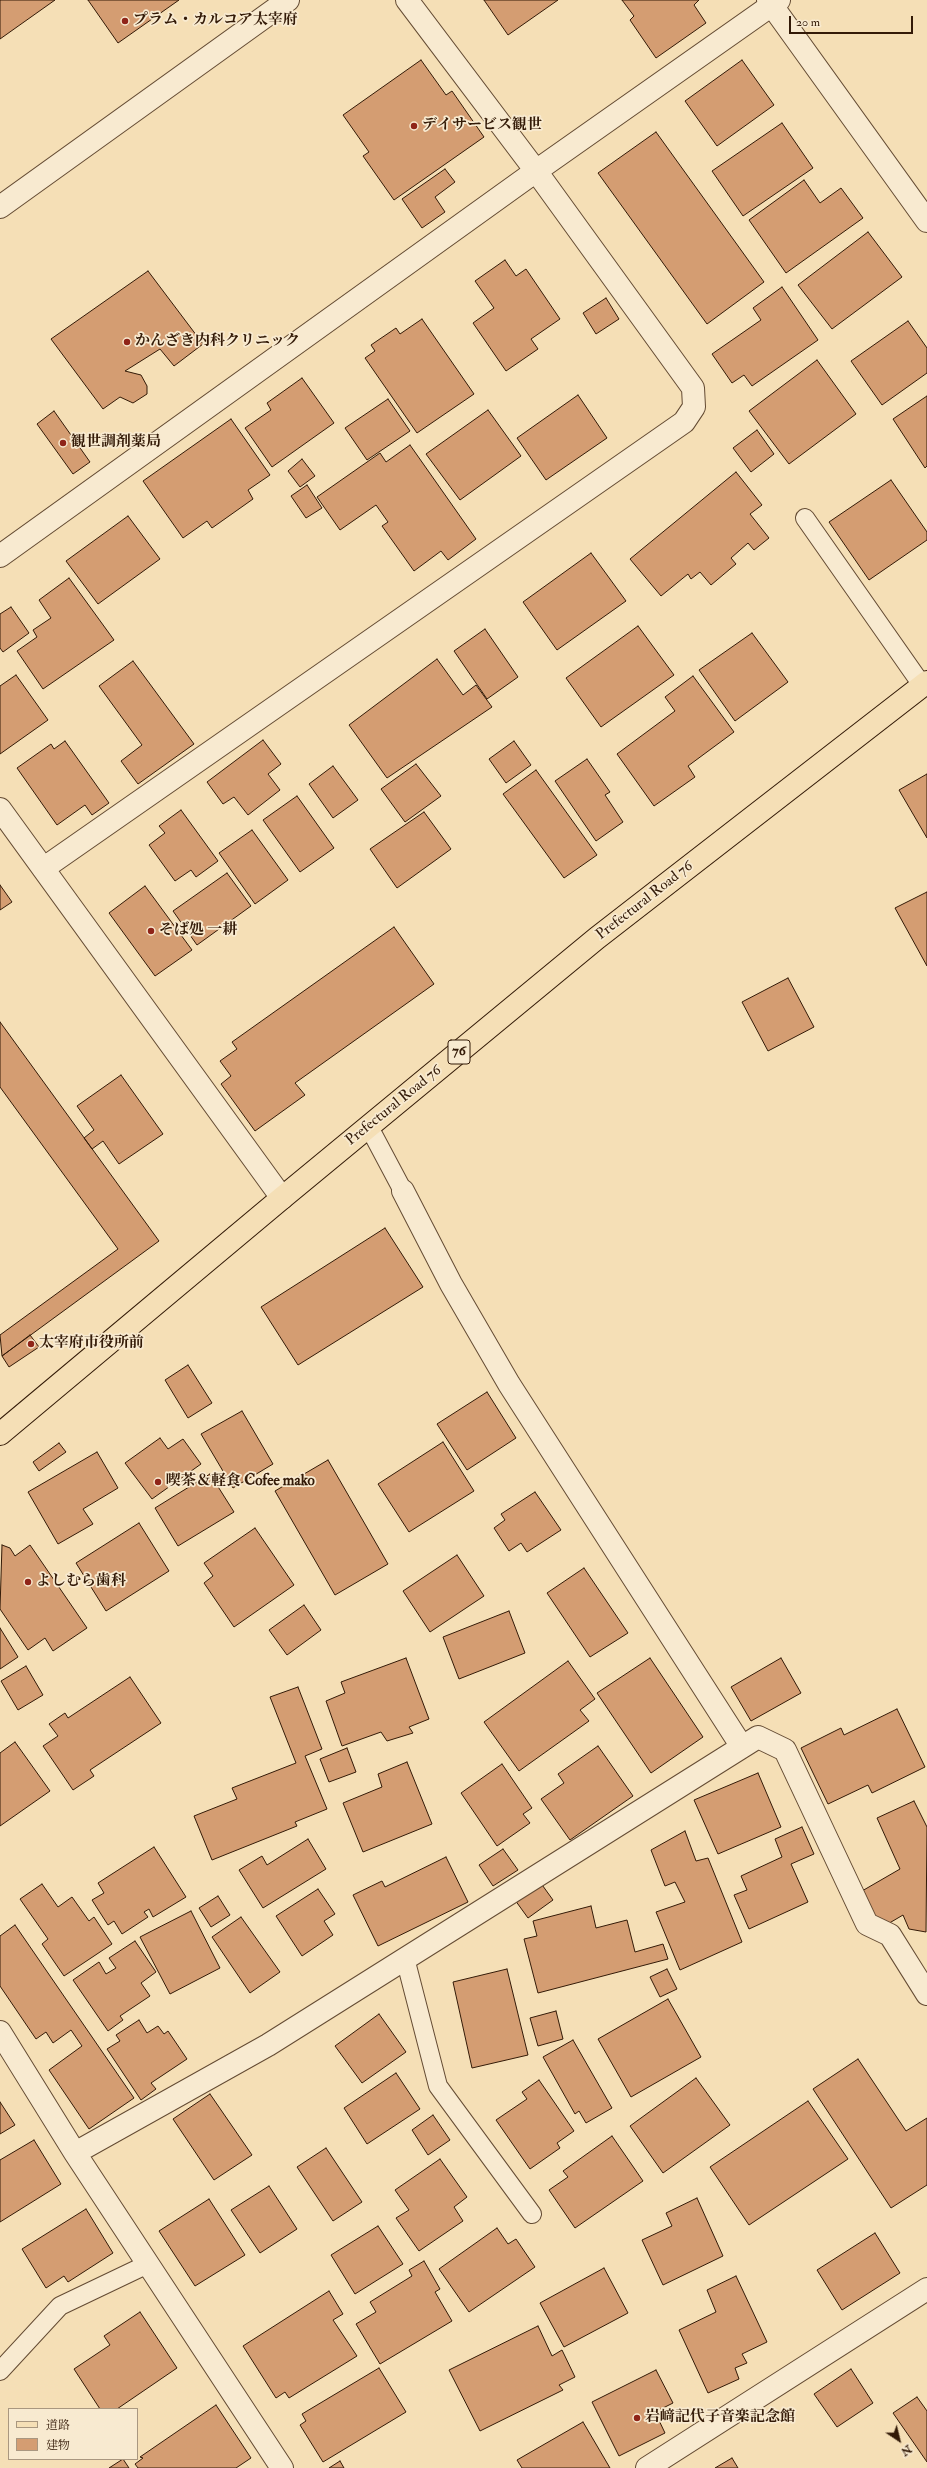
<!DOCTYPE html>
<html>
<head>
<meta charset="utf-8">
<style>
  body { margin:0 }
  #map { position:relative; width:927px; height:2468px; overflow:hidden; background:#f5dfb6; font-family:"IM FELL Double Pica","Noto Serif JP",serif }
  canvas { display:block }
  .legend { position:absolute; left:8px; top:2408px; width:130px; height:52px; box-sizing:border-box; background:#f8ead0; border:1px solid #a99780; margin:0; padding:5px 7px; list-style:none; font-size:12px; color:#331a07 }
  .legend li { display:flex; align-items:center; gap:8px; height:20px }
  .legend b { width:20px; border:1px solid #a99780 }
  .north { position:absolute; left:879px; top:2420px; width:40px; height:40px; -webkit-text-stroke:3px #f8ead0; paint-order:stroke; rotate:145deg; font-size:11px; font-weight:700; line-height:16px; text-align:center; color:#331a07 }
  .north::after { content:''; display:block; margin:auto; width:14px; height:18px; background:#331a07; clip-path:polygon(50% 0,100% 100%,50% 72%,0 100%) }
  .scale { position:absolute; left:789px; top:16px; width:124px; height:18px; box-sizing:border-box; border:2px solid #331a07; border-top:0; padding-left:5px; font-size:12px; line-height:14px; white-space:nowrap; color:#331a07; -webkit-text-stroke:3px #f8ead0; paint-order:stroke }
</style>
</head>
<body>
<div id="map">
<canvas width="927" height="2468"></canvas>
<ul class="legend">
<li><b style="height:5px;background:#f5dfb6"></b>道路</li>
<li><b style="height:11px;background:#d49d72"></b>建物</li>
</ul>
<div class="north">N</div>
<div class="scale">20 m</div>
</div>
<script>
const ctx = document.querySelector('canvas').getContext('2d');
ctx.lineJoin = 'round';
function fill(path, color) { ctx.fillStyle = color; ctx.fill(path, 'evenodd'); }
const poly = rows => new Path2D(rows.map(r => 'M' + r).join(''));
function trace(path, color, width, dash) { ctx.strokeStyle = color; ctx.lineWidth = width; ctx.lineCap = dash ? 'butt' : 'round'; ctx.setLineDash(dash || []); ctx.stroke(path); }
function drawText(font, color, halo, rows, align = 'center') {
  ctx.font = font + ' "IM FELL Double Pica","Noto Serif JP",serif'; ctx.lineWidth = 3.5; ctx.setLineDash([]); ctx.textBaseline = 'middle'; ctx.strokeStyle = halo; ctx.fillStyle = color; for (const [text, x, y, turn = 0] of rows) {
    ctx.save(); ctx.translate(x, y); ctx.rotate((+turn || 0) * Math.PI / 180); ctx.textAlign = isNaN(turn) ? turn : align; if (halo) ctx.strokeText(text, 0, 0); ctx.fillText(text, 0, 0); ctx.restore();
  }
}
const building = poly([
  [0,0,55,0,0,39,0,0],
  [88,0,179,0,118,43,88,0],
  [484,0,558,0,508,35,484,0],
  [622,0,699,0,694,5,706,23,656,58,630,20,634,16,622,0],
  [421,60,446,95,452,91,484,137,394,200,363,156,369,152,343,115,421,60],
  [742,60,774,105,717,146,685,101,742,60],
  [782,123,813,168,743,216,712,171,782,123],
  [656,132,764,282,707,324,598,173,656,132],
  [445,169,455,182,435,197,445,212,422,228,402,199,445,169],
  [804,180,820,203,841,188,863,218,786,273,749,220,804,180],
  [868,232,902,277,832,329,798,285,868,232],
  [505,260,516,276,526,269,560,319,531,339,538,349,506,371,473,323,494,308,475,281,505,260],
  [148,271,203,344,174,366,160,349,125,371,141,375,147,386,147,394,133,403,120,397,103,409,51,339,148,271],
  [782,287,818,340,752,386,744,375,732,383,712,354,761,320,753,308,782,287],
  [606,298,619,319,596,334,583,313,606,298],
  [422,319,474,394,417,433,365,358,375,351,371,345,396,328,400,334,422,319],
  [908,321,927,348,927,373,882,405,851,361,908,321],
  [817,360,856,414,789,464,749,411,817,360],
  [302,378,334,423,272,467,245,428,271,410,267,403,302,378],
  [578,395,607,438,546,480,517,438,578,395],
  [927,396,927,466,925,468,893,419,927,396],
  [388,399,410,431,367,460,345,428,388,399],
  [488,410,521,456,460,500,426,454,488,410],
  [54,411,90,462,73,474,37,424,54,411],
  [231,419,270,475,248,490,253,499,212,528,207,521,183,538,143,481,231,419],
  [757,430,774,454,751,472,733,448,757,430],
  [410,445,476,539,448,560,441,551,414,571,382,526,388,522,376,505,340,530,317,497,380,453,386,462,410,445],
  [302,459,315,476,300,487,288,471,302,459],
  [736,472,762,505,750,514,769,538,754,550,748,543,731,558,736,564,711,585,700,572,691,579,688,574,661,596,630,559,736,472],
  [891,480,927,532,927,540,869,580,829,522,891,480],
  [307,485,322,508,306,518,291,496,307,485],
  [128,516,160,559,98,604,66,561,128,516],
  [591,553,626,601,557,650,523,602,591,553],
  [69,578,114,640,43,689,17,651,37,637,33,630,51,618,39,600,69,578],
  [11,607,29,633,3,652,0,648,0,614,11,607],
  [638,626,674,675,601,727,566,678,638,626],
  [485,629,518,677,487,699,454,651,485,629],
  [752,633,788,682,735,721,699,670,752,633],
  [437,659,463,695,476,685,492,707,387,778,349,725,437,659],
  [133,661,194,744,138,784,121,761,142,745,99,686,133,661],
  [16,675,48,720,0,754,0,686,16,675],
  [693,676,734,732,688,766,695,777,654,806,617,754,675,711,665,697,693,676],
  [263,740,281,764,268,774,280,790,248,815,234,797,223,804,207,782,263,740],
  [65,741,109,803,92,815,85,805,57,825,17,768,51,744,54,749,65,741],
  [514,741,531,765,506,783,489,759,514,741],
  [587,759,610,792,605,795,623,822,596,841,555,781,587,759],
  [416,764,441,796,405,822,381,789,416,764],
  [333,766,358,800,333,818,309,784,333,766],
  [536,770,597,855,564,878,503,794,536,770],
  [927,774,927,838,899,790,927,774],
  [297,796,334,848,300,872,263,820,297,796],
  [181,810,218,861,196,877,191,870,175,881,149,845,165,833,159,826,181,810],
  [424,812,451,849,397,888,370,849,424,812],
  [252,830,288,880,255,904,219,853,252,830],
  [227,873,251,906,197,945,173,911,227,873],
  [0,885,12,902,0,910,0,885],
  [145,886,192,950,155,976,109,913,145,886],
  [927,892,927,966,895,908,927,892],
  [394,927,434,984,295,1083,305,1095,255,1131,221,1084,231,1076,220,1061,237,1049,232,1042,394,927],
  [788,978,814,1027,768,1051,742,1002,788,978],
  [0,1022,159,1241,2,1356,0,1335,118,1249,0,1087,0,1022],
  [121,1075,163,1134,119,1164,103,1141,92,1149,84,1138,94,1130,77,1106,121,1075],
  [385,1228,423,1287,298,1365,261,1307,385,1228],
  [30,1335,39,1347,9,1367,2,1356,30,1335],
  [188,1365,212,1403,188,1418,165,1380,188,1365],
  [487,1392,516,1438,467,1470,437,1424,487,1392],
  [242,1411,273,1464,233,1488,201,1434,242,1411],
  [160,1438,168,1449,183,1439,201,1464,152,1499,125,1463,160,1438],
  [443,1442,474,1491,409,1532,378,1484,443,1442],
  [59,1443,66,1452,39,1471,33,1462,59,1443],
  [97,1452,118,1488,83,1509,93,1524,58,1544,28,1492,97,1452],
  [328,1460,388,1564,335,1595,275,1491,328,1460],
  [210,1474,234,1512,178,1546,155,1508,210,1474],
  [535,1492,561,1530,527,1552,521,1543,509,1551,494,1528,505,1520,501,1514,535,1492],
  [139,1523,169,1571,106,1611,76,1563,139,1523],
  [255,1528,294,1585,234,1627,204,1583,213,1576,204,1563,255,1528],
  [2,1545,10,1548,15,1556,30,1545,87,1628,53,1651,45,1638,28,1650,0,1609,2,1545],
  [457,1555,484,1596,430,1632,403,1591,457,1555],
  [584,1568,628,1633,590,1657,547,1593,584,1568],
  [304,1605,321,1630,287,1655,269,1630,304,1605],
  [509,1611,525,1653,459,1679,443,1637,509,1611],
  [0,1628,18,1657,0,1669,0,1628],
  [406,1658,429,1719,409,1727,413,1733,387,1741,381,1732,342,1746,326,1701,345,1693,341,1682,406,1658],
  [650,1658,703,1737,651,1773,597,1693,650,1658],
  [781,1658,801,1693,751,1721,731,1687,781,1658],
  [568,1661,595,1699,580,1710,589,1721,519,1771,484,1722,568,1661],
  [26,1666,43,1695,18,1710,1,1681,26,1666],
  [130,1677,161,1723,90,1770,94,1776,73,1790,43,1746,58,1736,49,1724,65,1713,68,1718,130,1677],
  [298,1687,322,1749,305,1756,327,1809,295,1822,297,1826,212,1860,194,1816,237,1799,232,1788,296,1763,270,1697,298,1687],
  [897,1709,925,1767,872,1793,868,1785,828,1804,801,1748,841,1728,844,1735,897,1709],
  [15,1742,50,1791,0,1826,0,1753,15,1742],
  [598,1746,633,1796,570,1840,541,1799,564,1783,558,1774,598,1746],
  [347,1748,356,1772,329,1782,320,1759,347,1748],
  [407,1762,432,1824,363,1852,343,1803,382,1787,378,1774,407,1762],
  [502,1764,532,1808,523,1814,530,1823,497,1846,461,1793,502,1764],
  [758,1773,781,1827,718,1854,694,1800,758,1773],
  [914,1801,927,1827,926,1932,909,1929,903,1915,886,1925,877,1923,862,1891,900,1869,877,1818,914,1801],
  [802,1827,814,1854,791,1864,808,1902,749,1929,734,1895,747,1890,741,1876,782,1857,775,1839,802,1827],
  [685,1831,696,1861,708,1858,742,1942,680,1970,656,1912,685,1902,675,1882,665,1886,651,1850,685,1831],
  [308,1839,326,1869,263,1908,239,1870,262,1856,267,1865,308,1839],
  [154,1847,186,1897,153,1917,149,1909,144,1912,148,1917,122,1934,114,1921,108,1925,92,1900,104,1893,98,1883,154,1847],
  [503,1849,518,1870,493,1886,479,1865,503,1849],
  [446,1857,468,1902,378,1946,353,1895,382,1881,385,1887,446,1857],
  [540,1882,553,1900,528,1918,515,1900,540,1882],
  [42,1884,58,1907,72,1897,89,1921,94,1917,112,1944,64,1976,42,1944,48,1939,20,1899,42,1884],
  [318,1889,335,1914,324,1921,333,1935,302,1956,276,1916,318,1889],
  [218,1896,230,1915,211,1927,199,1908,218,1896],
  [591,1906,596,1928,627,1920,635,1952,663,1944,668,1959,538,1993,524,1939,537,1936,533,1921,591,1906],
  [191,1911,220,1968,170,1994,140,1937,191,1911],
  [241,1917,280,1972,250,1993,212,1937,241,1917],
  [15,1925,134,2098,89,2129,49,2070,82,2046,71,2030,53,2043,46,2032,36,2039,0,1986,0,1936,15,1925],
  [135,1941,156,1972,141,1983,150,1996,120,2016,123,2020,108,2031,73,1980,99,1962,106,1974,116,1968,109,1958,135,1941],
  [507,1969,528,2055,472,2068,453,1982,507,1969],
  [667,1969,677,1989,660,1997,650,1977,667,1969],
  [668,1999,701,2057,631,2097,598,2039,668,1999],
  [556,2011,563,2039,538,2046,530,2018,556,2011],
  [379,2014,406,2052,362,2083,335,2046,379,2014],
  [139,2020,147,2033,158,2026,164,2034,168,2031,187,2059,151,2083,156,2089,141,2100,107,2049,120,2041,116,2035,139,2020],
  [573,2040,612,2108,586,2123,579,2111,575,2114,543,2057,573,2040],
  [858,2059,906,2131,927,2118,927,2185,891,2208,813,2089,858,2059],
  [396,2073,420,2109,367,2144,344,2108,396,2073],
  [696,2078,730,2125,663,2173,630,2126,696,2078],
  [539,2080,574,2131,557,2143,560,2148,530,2169,496,2120,527,2099,522,2092,539,2080],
  [210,2094,252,2155,214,2180,173,2119,210,2094],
  [808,2101,848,2159,749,2225,710,2167,808,2101],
  [0,2102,15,2125,0,2134,0,2102],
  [433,2115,450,2140,428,2155,412,2130,433,2115],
  [612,2136,643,2181,575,2228,549,2190,568,2177,563,2171,612,2136],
  [34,2140,61,2184,0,2222,0,2160,34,2140],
  [326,2148,362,2202,333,2221,297,2167,326,2148],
  [440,2159,467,2197,454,2207,463,2221,419,2251,396,2218,409,2210,395,2190,440,2159],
  [269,2186,297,2229,260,2253,231,2210,269,2186],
  [697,2198,723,2256,663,2285,642,2240,672,2226,666,2213,697,2198],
  [209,2199,245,2255,195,2286,159,2231,209,2199],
  [86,2209,113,2253,68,2282,64,2276,46,2288,22,2249,86,2209],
  [378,2226,403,2264,355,2294,331,2255,378,2226],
  [497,2228,508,2244,516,2239,535,2267,469,2312,439,2269,497,2228],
  [875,2233,900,2273,842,2310,817,2270,875,2233],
  [424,2261,440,2289,435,2292,452,2321,380,2364,356,2324,376,2312,370,2302,412,2276,409,2270,424,2261],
  [604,2268,628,2313,564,2347,540,2303,604,2268],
  [736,2276,767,2342,742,2354,747,2363,735,2368,739,2379,708,2393,679,2330,716,2312,707,2290,736,2276],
  [329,2291,343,2314,333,2320,357,2356,289,2398,285,2392,276,2398,243,2346,329,2291],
  [140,2312,177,2368,117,2409,100,2409,74,2369,110,2345,104,2336,140,2312],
  [538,2326,552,2356,562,2350,575,2377,559,2385,563,2390,480,2431,449,2370,538,2326],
  [379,2368,406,2412,323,2462,300,2425,306,2421,302,2414,379,2368],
  [851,2369,873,2403,837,2427,814,2394,851,2369],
  [656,2370,673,2403,655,2412,665,2433,619,2456,592,2402,656,2370],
  [917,2397,927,2411,927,2462,893,2413,917,2397],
  [216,2405,251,2458,236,2468,138,2468,135,2464,143,2458,140,2457,216,2405],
  [583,2422,610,2468,522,2468,517,2460,583,2422],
  [732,2458,738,2468,715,2468,732,2458],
  [123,2459,129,2468,109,2468,123,2459],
  [340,2461,344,2468,329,2468,340,2461]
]);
const service = poly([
  [805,518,922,685],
  [369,1127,403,1191],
  [405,1958,438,2086,532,2214],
  [0,2371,60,2306,148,2264]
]);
const minor = poly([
  [0,207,288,0],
  [0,556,536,171,779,0],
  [0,809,282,1198],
  [44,868,684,422,694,407,693,388,536,171,407,0],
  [403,1191,451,1284,509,1384,742,1747],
  [0,2032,75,2153,282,2468],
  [75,2153,268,2045,758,1737,785,1750,867,1924,890,1935,927,1994],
  [647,2468,927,2289]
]);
const tertiary = poly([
  [768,0,927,221]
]);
const primary = poly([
  [0,1434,282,1198,597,938,927,682]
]);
const markers = [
  [125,21,4,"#8f2418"],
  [414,126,4,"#8f2418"],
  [127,342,4,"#8f2418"],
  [63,443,4,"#8f2418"],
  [151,931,4,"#8f2418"],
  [31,1344,4,"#8f2418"],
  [158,1482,4,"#8f2418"],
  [28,1582,4,"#8f2418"],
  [637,2418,4,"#8f2418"]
];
const shields = [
  [459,1052,22]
];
const shieldNames = [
  ["76",459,1052]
];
const poiNames = [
  ["プラム・カルコア太宰府",133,21],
  ["デイサービス観世",422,126],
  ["かんざき内科クリニック",135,342],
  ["観世調剤薬局",71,443],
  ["そば処 一耕",159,931],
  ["太宰府市役所前",39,1344],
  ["喫茶＆軽食 Cofee mako",166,1482],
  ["よしむら歯科",36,1582],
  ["岩﨑記代子音楽記念館",645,2418]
];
const streetNames = [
  ["Prefectural Road 76",645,901,-38],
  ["Prefectural Road 76",394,1106,-39]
];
fill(building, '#d49d72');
trace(building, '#331a07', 1);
trace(service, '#644b33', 20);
trace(minor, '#644b33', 24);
trace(tertiary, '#644b33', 24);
trace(primary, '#331a07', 24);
trace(service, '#f8ead0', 18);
trace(minor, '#f8ead0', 22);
trace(tertiary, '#f8ead0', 22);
trace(primary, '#f5dfb6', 22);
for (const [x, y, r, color] of markers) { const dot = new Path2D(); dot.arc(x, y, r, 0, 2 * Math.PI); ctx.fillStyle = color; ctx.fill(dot); trace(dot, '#f8ead0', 1.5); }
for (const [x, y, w] of shields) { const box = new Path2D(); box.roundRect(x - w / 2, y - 12, w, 24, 3); ctx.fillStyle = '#f8ead0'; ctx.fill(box); trace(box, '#331a07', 1); }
drawText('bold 14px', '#331a07', null, shieldNames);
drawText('bold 15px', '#331a07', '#f8ead0', poiNames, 'left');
drawText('15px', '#331a07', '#f8ead0', streetNames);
</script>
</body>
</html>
